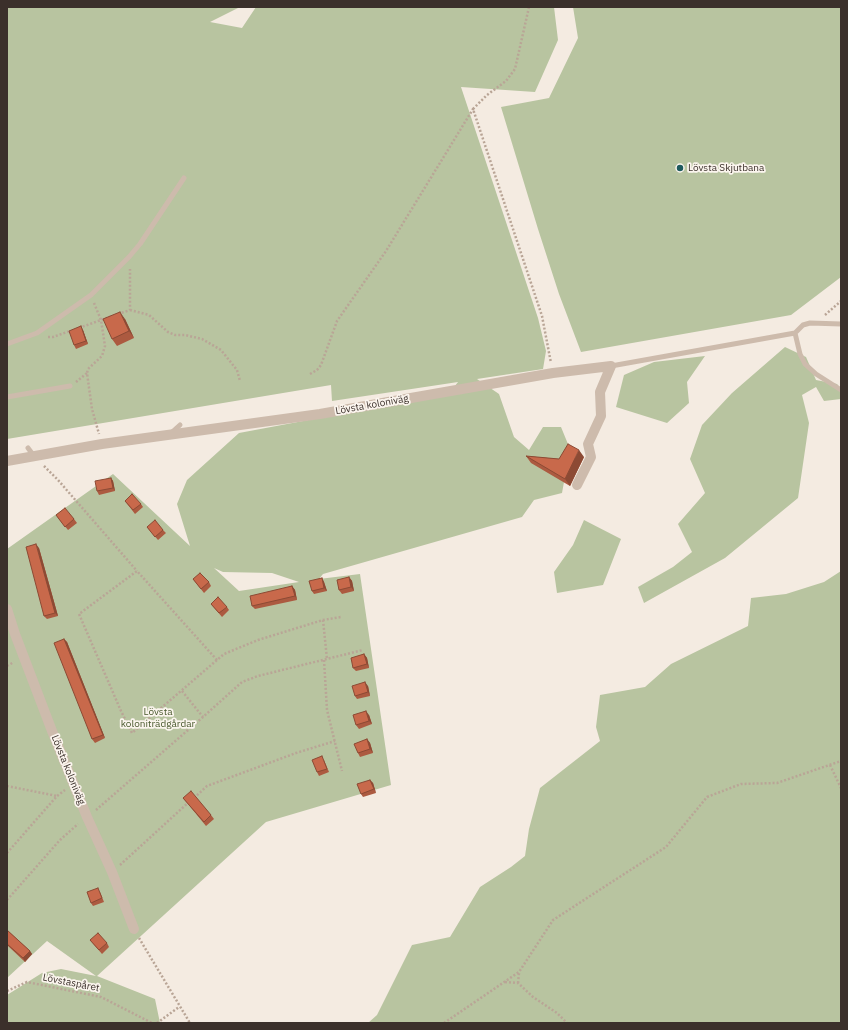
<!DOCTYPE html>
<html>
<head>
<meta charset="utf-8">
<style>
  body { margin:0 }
  #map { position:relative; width:848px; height:1030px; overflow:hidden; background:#f4ebe1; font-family:"IBM Plex Sans",sans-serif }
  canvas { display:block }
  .frame { position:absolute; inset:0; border:8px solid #3b302b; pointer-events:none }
</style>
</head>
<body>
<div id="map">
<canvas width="848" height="1030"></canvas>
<div class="frame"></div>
</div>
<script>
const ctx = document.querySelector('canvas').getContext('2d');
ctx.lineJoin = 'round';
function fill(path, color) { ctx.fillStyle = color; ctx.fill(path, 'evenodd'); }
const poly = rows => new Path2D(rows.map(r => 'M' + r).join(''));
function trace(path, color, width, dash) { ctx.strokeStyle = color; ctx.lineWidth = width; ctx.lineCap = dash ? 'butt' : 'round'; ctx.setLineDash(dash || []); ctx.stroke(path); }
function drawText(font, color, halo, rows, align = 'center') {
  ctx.font = font + ' "IBM Plex Sans",sans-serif'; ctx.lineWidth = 3.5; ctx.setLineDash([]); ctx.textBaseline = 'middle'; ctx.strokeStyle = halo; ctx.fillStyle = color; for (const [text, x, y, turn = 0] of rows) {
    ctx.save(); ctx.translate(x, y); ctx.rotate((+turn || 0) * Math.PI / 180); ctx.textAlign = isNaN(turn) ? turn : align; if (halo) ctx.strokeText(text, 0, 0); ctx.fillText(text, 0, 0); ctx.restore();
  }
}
const green = poly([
  [7,7,240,7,210,22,242,28,256,7,554,7,558,40,535,92,461,87,538,318,546,351,543,369,477,379,499,394,514,437,529,450,543,427,561,427,570,449,562,493,534,500,522,517,323,574,319,579,360,574,391,785,266,822,97,976,155,999,160,1023,7,1023,7,995,42,973,61,969,96,976,47,941,7,978,7,549,113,474,190,546,177,504,187,480,239,433,383,406,448,395,458,382,332,401,331,385,7,439],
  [214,568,223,572,272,573,299,582,239,591],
  [573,7,841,7,841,277,791,315,581,352,559,294,538,229,501,107,549,98,578,38],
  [785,347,806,357,816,380,837,384,841,389,841,399,824,401,816,387,802,395,809,423,798,498,725,558,644,603,638,587,673,567,692,552,678,524,705,493,690,459,702,425,732,393],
  [705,356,687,382,689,403,667,423,616,407,624,375,654,362],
  [584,520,621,539,603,585,557,593,554,572,573,545],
  [841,571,841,1023,368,1023,377,1015,412,945,450,937,480,887,511,867,525,856,529,829,540,788,600,741,596,727,600,695,645,687,671,664,748,626,751,598,786,594,824,582]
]);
const path = poly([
  [529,7,515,69,506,81,487,95,473,109,542,316,551,363],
  [94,303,101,320,105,346,102,356,88,369,87,373,92,409,99,434],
  [130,310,149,315,168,332,175,335,185,335,202,339,221,350,237,370,240,381],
  [118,314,130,310,130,269],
  [825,315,841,301],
  [79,328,112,316],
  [48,337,53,337,70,331],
  [310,374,317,370,321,365,337,321,386,251,473,109],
  [76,382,87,373],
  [44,466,58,480,137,571],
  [323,620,327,659],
  [217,660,137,571,79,614,121,711,132,733,224,654,258,640,323,620,341,617],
  [324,660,327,710,342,771],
  [7,666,14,662],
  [182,691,203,717],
  [830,765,841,788],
  [7,786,57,796],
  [194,798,207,786,296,753,335,741],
  [96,810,203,717,242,682,258,676,363,650],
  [7,853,57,796,65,790],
  [120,865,190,801],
  [7,900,60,840,78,824],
  [139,938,190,1023],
  [505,982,518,983,533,997,557,1013,567,1023],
  [518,983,519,973],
  [7,991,27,982,101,997,152,1023],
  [157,1023,179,1007],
  [444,1023,519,972,553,920,666,847,707,797,741,784,777,783,841,761]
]);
const service = poly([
  [795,333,800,354,805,364,816,374,841,390],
  [7,344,37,333,91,295,129,257,140,244,184,178],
  [611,366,795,333,803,325,810,323,841,324],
  [7,397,70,386],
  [170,434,180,425],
  [28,448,34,456]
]);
const minor = poly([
  [7,461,102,444,320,414,553,373,611,366,600,392,601,416,588,444,591,457,577,485],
  [7,609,15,634,52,731,87,817,112,872,134,929]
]);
const wall = poly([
  [125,319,134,338,117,346,112,339],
  [83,330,88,344,76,349,74,345],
  [526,456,559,459,584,457,570,486,531,463],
  [111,478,113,481,115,491,99,495,97,491],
  [125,501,141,504,143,507,135,514],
  [56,515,74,519,77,523,68,530],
  [147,527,163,530,166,533,158,540],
  [39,548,58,616,47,619,44,616],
  [349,577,352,581,354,591,342,594,339,590],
  [322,578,324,582,327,591,314,594,312,591],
  [193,579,209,582,211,586,204,593],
  [292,586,295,590,297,600,255,609,252,606],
  [211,604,227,607,229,610,222,617],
  [64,639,67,642,105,738,95,743,92,739],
  [364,654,367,658,369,668,356,671,353,668],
  [368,686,370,696,357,699,355,696],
  [369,715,372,724,359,729,356,725],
  [367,739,370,743,373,753,360,757,358,753],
  [324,760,329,772,319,776,317,772],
  [370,780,373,783,376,793,363,797,361,794],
  [183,798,211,815,214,819,206,826],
  [100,892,104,902,93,906,91,903],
  [7,930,30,951,32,954,25,962,7,945],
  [90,940,107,943,109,947,102,954]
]);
const shadedWall = poly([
  [120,312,125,319,134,338,129,331],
  [81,326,83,330,88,344,86,341],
  [579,450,584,457,570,486,565,479],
  [111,478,113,481,115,491,113,488],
  [36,544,39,548,58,616,55,613],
  [349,577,352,581,354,591,351,587],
  [322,578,324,582,327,591,324,588],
  [292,586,295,590,297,600,295,596],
  [64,639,67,642,105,738,103,735],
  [364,654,367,658,369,668,367,664],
  [365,682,368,686,370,696,368,692],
  [366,711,369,715,372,724,369,721],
  [367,739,370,743,373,753,370,749],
  [370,780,373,783,376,793,374,789],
  [30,951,32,954,25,962,23,958]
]);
const building = poly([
  [120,312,129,331,112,339,103,319,120,312],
  [81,326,86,341,74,345,69,331,81,326],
  [568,444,579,450,565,479,526,456,559,459,568,444],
  [111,478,113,488,97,491,95,481,111,478],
  [132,494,141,504,133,510,125,501,132,494],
  [65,508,74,519,65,527,56,515,65,508],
  [155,520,163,530,155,537,147,527,155,520],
  [36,544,55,613,44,616,26,547,36,544],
  [200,573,209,582,201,589,193,579,200,573],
  [349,577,351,587,339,590,337,580,349,577],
  [322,578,324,588,312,591,309,581,322,578],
  [292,586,295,596,252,606,250,596,292,586],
  [218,597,227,607,219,613,211,604,218,597],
  [64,639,103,735,92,739,54,643,64,639],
  [364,654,367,664,353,668,351,658,364,654],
  [365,682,368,692,355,696,352,686,365,682],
  [366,711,369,721,356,725,353,715,366,711],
  [367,739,370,749,358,753,354,744,367,739],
  [322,756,327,769,317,772,312,760,322,756],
  [370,780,374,789,361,794,357,784,370,780],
  [191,791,211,815,204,822,183,798,191,791],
  [98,888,102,898,91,903,87,892,98,888],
  [7,930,30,951,23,958,7,944,7,930],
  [98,933,107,943,99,950,90,940,98,933]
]);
const markers = [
  [680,168,4,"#1f5a5e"]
];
const poiNames = [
  ["Lövsta Skjutbana",688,168]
];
const streetNames = [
  ["Lövsta koloniväg",372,405,-10],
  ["Lövsta koloniväg",68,770,68],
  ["Lövstaspåret",71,983,11]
];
const parkNames = [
  ["Lövsta",158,712],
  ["koloniträdgårdar",158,724]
];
fill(green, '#b8c4a0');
trace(path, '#b9a596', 2.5, [2, 2]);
trace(service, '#cdbbac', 5);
trace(minor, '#cdbbac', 10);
fill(wall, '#ac5a40');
fill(shadedWall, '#8c4a34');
fill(building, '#c8694b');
trace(building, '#8c4a34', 1);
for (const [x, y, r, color] of markers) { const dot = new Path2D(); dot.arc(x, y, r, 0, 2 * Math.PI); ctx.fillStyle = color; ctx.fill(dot); trace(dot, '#fbf5ee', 1.5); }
drawText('10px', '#3b302b', '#fbf5ee', poiNames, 'left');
drawText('10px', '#3b302b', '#fbf5ee', streetNames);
drawText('10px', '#4a5a2e', '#fbf5ee', parkNames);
</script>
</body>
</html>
